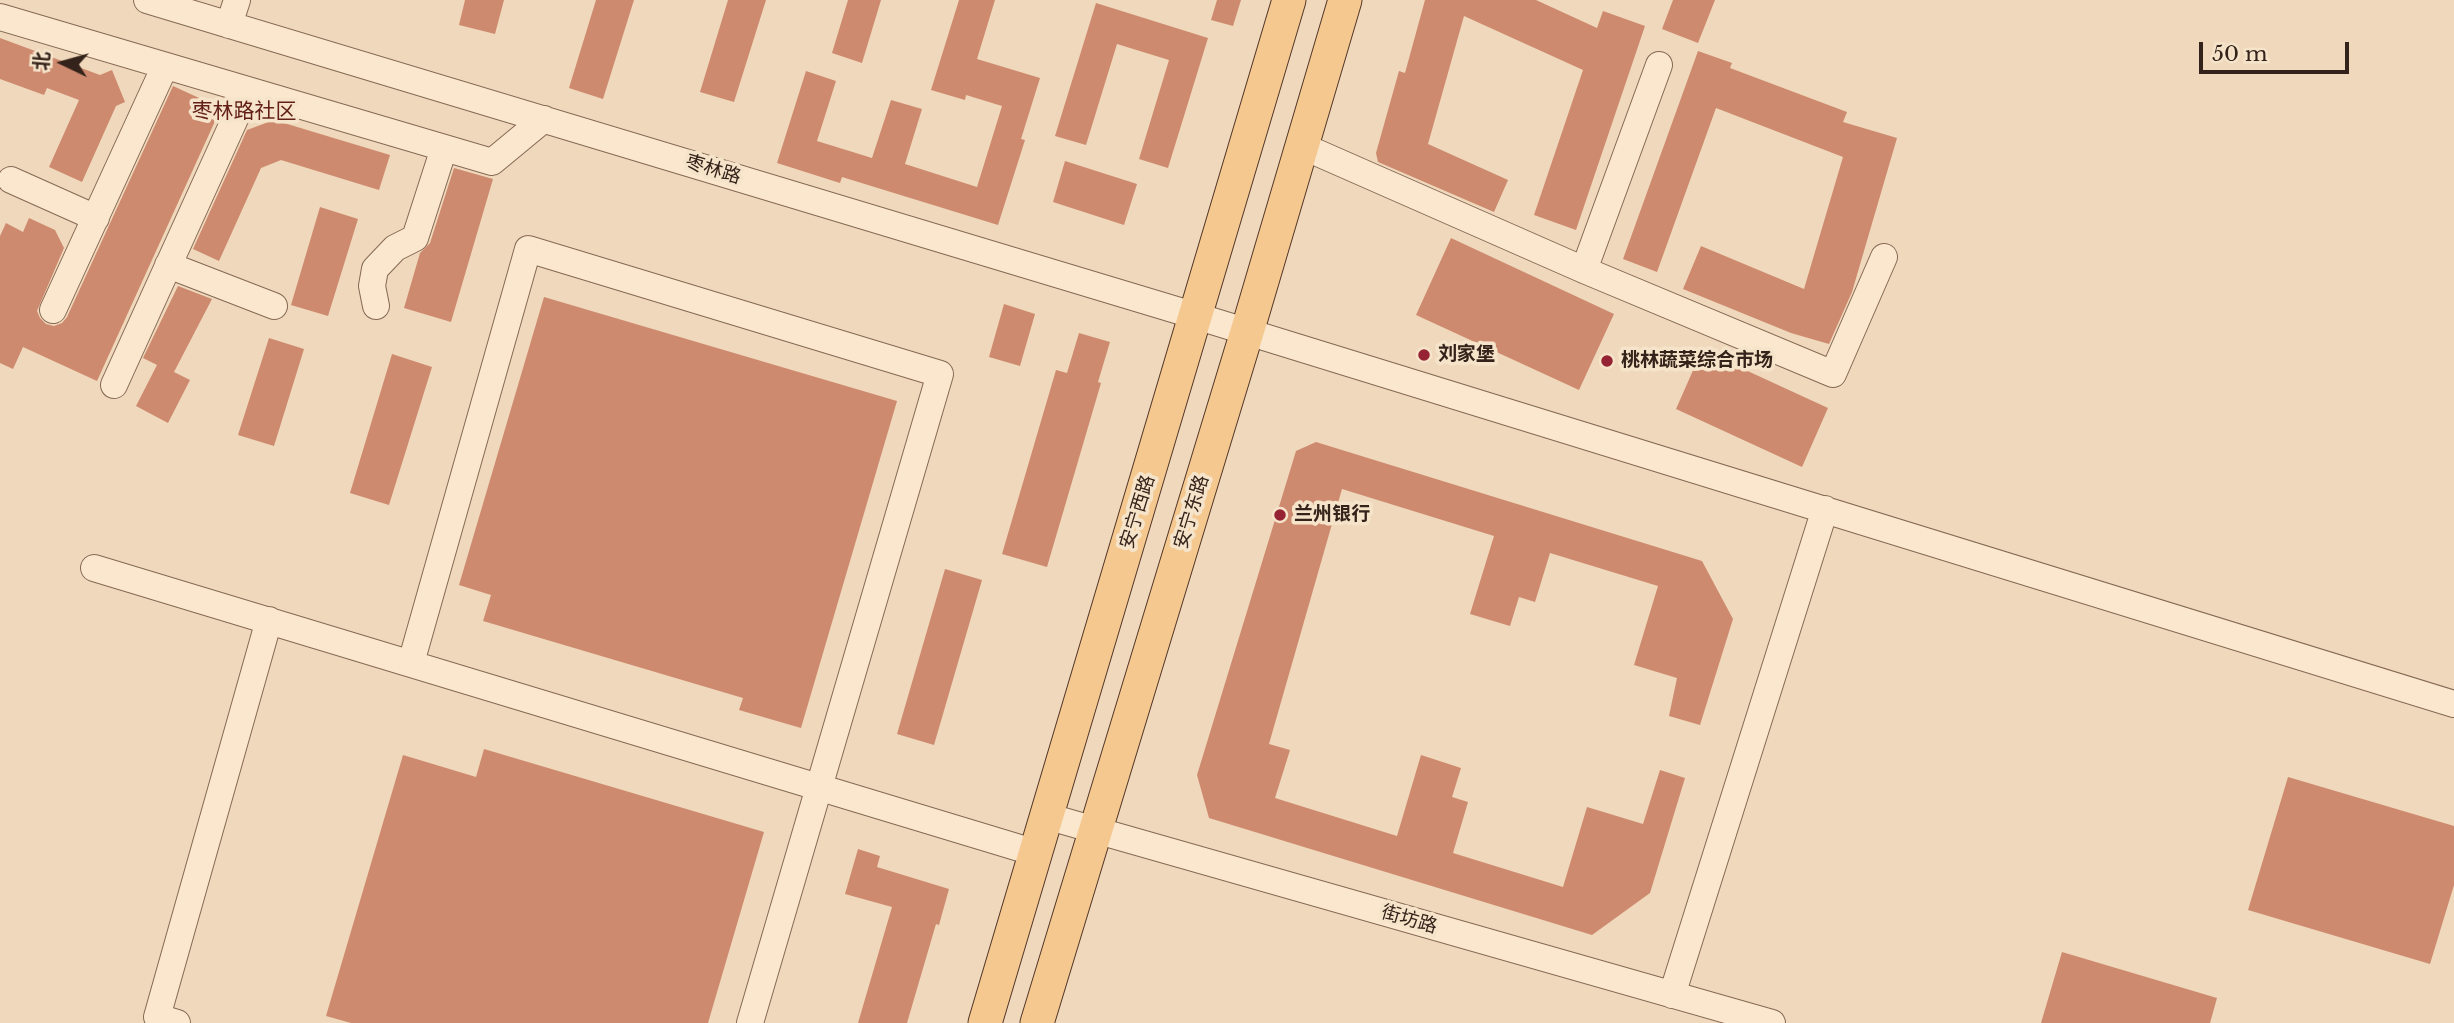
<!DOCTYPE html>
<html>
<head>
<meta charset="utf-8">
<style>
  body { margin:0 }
  #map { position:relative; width:2454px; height:1023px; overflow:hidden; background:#efd8bb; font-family:"Libre Baskerville","Noto Sans SC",serif }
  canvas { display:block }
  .north { position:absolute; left:28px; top:28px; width:70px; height:70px; -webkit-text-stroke:5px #f6e4ca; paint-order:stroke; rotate:275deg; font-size:19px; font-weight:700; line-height:28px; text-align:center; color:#34231a }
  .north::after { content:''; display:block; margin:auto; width:24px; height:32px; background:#34231a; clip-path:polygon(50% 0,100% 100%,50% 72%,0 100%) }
  .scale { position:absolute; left:2199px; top:42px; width:150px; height:32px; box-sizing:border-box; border:4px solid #34231a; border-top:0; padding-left:9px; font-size:21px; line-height:24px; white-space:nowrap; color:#34231a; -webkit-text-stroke:5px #f6e4ca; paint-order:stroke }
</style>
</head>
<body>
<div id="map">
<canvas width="2454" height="1023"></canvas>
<div class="north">北</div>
<div class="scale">50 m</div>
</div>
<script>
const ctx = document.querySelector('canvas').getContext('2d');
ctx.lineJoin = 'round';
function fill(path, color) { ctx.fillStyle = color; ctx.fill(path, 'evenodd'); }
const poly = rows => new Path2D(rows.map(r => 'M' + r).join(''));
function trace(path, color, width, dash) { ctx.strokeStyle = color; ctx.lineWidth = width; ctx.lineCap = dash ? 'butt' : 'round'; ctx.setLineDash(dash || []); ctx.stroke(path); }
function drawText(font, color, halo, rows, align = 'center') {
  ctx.font = font + ' "Libre Baskerville","Noto Sans SC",serif'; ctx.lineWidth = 7; ctx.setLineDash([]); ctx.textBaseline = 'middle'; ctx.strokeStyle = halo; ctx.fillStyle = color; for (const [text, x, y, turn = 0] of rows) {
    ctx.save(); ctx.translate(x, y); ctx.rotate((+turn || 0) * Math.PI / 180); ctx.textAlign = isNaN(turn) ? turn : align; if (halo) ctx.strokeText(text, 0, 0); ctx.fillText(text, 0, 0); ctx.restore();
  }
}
const building = poly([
  [465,0,504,0,495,34,459,25],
  [596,0,634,0,603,99,569,88],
  [728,0,766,0,734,102,700,92],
  [848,0,881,0,862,63,832,53],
  [959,0,995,0,977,59,1040,78,1021,139,1025,140,998,225,842,177,840,183,777,163,806,71,836,81,817,141,872,158,891,100,922,109,905,164,977,187,1002,106,966,95,965,100,931,90],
  [1217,0,1241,0,1233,26,1211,20],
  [1425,0,1536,0,1597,28,1603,11,1645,26,1576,230,1534,215,1583,70,1464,16,1428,144,1508,180,1494,212,1378,162,1376,153,1399,71,1405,73],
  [1673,0,1715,0,1698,43,1662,29],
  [1096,3,1208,38,1168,168,1139,159,1169,60,1117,44,1086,145,1055,136],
  [0,38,100,75,112,70,125,102,116,106,82,182,49,167,79,100,47,88,44,95,0,79],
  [1698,51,1732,63,1730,68,1847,112,1843,122,1897,138,1852,292,1829,344,1791,333,1683,289,1701,246,1804,289,1843,157,1716,108,1657,272,1623,259],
  [173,86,221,108,97,381,23,347,13,369,0,363,0,236,6,223,23,232,29,218,55,230,64,248,37,311,40,318,46,324,54,326,62,323,67,317],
  [274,120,390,155,379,190,281,160,261,168,219,261,193,249,247,130],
  [1065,161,1137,184,1124,225,1053,202],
  [454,168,493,179,451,322,404,308,420,253,430,243],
  [320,207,358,219,328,316,291,305],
  [1451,238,1614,314,1579,390,1416,315],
  [178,286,212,299,174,372,190,380,168,423,136,406,157,365,143,358],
  [544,297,897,401,801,728,739,710,743,698,483,621,491,595,459,585],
  [1004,304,1035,314,1020,366,989,357],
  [1079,333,1110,342,1098,382,1101,383,1047,567,1002,554,1056,370,1067,373],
  [269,338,304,349,274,446,238,435],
  [1702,350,1828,408,1802,467,1676,409],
  [392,354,432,367,389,505,350,493],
  [1316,442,1702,561,1733,619,1700,725,1669,716,1677,678,1634,665,1658,586,1550,553,1535,602,1519,597,1510,626,1470,614,1494,536,1342,489,1269,744,1290,750,1275,798,1397,836,1421,755,1461,768,1452,797,1468,802,1453,853,1563,887,1587,807,1643,824,1660,770,1685,778,1650,893,1592,935,1209,818,1197,775,1296,451],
  [945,569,982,580,934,745,897,734],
  [484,749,764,832,708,1023,351,1023,326,1016,403,755,476,777],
  [2288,777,2454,826,2454,885,2430,964,2248,910],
  [858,849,880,856,877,867,949,889,939,925,936,924,907,1023,858,1023,892,907,845,894],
  [2062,952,2217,998,2210,1023,2041,1023]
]);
const minor = poly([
  [147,0,1196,316,2454,704],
  [0,17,492,162,544,119],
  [229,25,237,0],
  [1302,146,1584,270,1833,374,1884,257],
  [11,180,96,218],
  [168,265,274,306],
  [1584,270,1659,65],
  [376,306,372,286,375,269,395,248,415,238,444,148],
  [53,310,165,66],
  [114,385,248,90],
  [94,568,1036,853],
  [411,663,528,249,940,374,750,1023],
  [1046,816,1772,1023],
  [1672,995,1825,509],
  [177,1023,157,1017,269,620]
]);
const major = poly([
  [985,1023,1289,0],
  [1037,1023,1247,332,1345,0]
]);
const markers = [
  [1424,355,7,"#962333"],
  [1607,361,7,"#962333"],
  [1280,515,7,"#962333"]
];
const streetNames = [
  ["枣林路",713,170,17],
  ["安宁西路",1138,512,-73],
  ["安宁东路",1192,512,-73],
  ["街坊路",1409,920,16]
];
const poiNames = [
  ["刘家堡",1438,355],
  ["桃林蔬菜综合市场",1621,361],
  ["兰州银行",1294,515]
];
const neighbourhoodNames = [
  ["枣林路社区",244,112]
];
fill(building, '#ce8a6f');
trace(minor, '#866854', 28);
trace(major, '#533729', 35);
trace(minor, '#fae7ce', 26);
trace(major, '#f5c88f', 33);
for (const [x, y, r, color] of markers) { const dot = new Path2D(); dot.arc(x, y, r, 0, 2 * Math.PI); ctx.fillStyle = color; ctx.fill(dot); trace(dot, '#f6e4ca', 2.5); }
drawText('19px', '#34231a', '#f6e4ca', streetNames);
drawText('bold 19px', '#34231a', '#f6e4ca', poiNames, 'left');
drawText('21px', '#621e18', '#f6e4ca', neighbourhoodNames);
</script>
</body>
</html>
